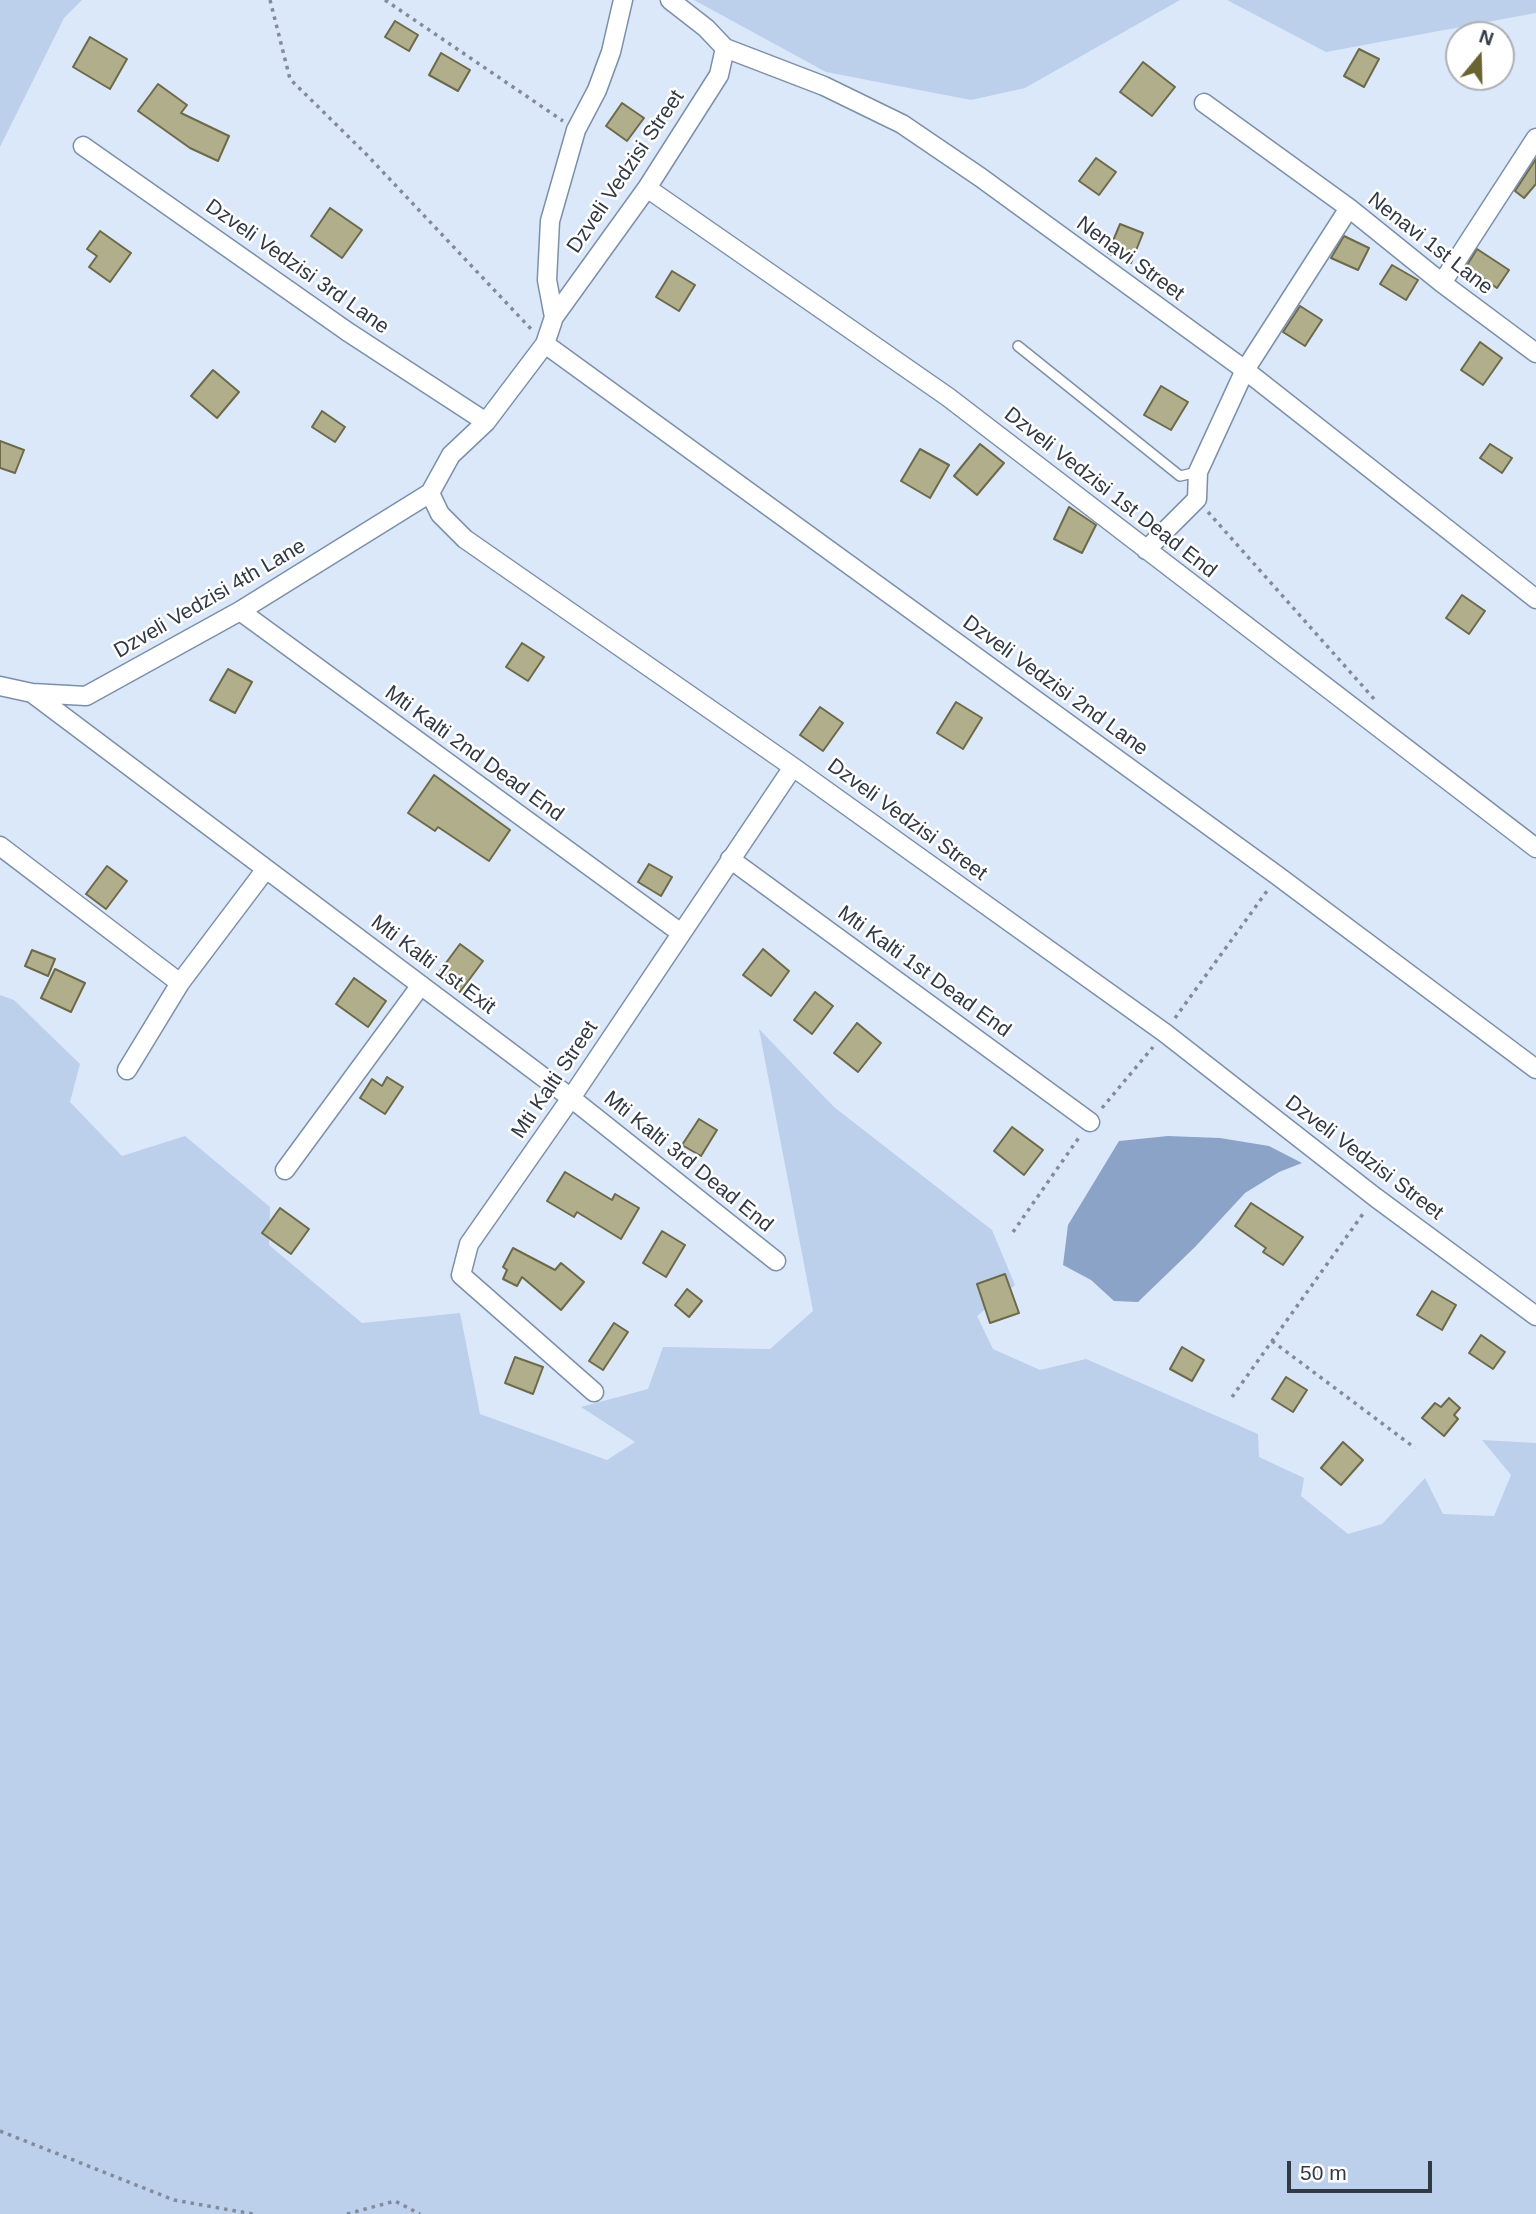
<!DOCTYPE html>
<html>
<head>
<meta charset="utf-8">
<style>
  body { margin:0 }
  #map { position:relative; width:1536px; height:2214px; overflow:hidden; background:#dbe8fa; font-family:Helvetica,sans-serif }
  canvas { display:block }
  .north { position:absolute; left:1445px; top:21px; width:70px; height:70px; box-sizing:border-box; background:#fff; border:2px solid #adb0b5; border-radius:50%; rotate:19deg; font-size:19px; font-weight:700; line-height:28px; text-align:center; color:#313945 }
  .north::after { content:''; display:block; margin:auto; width:24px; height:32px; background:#6a6431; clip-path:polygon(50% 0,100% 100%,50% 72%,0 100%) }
  .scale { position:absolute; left:1287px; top:2161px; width:145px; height:32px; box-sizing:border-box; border:4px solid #313945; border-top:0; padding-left:9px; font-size:21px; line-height:24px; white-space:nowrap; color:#313945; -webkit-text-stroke:5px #fff; paint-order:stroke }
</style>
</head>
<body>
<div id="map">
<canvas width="1536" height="2214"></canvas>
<div class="north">N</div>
<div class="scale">50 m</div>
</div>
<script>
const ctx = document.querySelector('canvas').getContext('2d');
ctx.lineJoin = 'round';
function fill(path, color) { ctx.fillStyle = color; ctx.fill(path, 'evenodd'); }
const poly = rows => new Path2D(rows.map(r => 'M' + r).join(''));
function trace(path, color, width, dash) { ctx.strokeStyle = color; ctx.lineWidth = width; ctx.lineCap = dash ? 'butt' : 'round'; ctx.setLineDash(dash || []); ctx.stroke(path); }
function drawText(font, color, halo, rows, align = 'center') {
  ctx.font = font + ' Helvetica,sans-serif'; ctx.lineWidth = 5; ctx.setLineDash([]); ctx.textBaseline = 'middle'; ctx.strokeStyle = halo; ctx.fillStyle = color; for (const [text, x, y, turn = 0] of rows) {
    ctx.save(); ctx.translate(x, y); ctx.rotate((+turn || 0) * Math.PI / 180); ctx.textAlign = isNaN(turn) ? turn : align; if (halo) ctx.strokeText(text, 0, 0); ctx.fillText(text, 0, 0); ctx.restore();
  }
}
const green = poly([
  [0,0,82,0,64,18,0,147],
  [694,0,1180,0,1025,88,971,100,826,72],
  [1227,0,1536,0,1536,13,1326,52],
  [0,995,14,1000,80,1064,70,1102,122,1156,185,1136,270,1207,269,1245,362,1323,460,1313,480,1414,607,1460,635,1442,581,1407,648,1389,663,1347,770,1349,813,1311,759,1029,834,1107,992,1230,1015,1285,977,1316,993,1349,1040,1370,1086,1359,1258,1434,1259,1457,1304,1478,1301,1496,1348,1534,1382,1524,1425,1478,1443,1514,1494,1516,1511,1475,1482,1440,1536,1443,1536,2214,0,2214]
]);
const water = poly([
  [1168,1136,1220,1138,1269,1146,1302,1163,1279,1172,1245,1193,1195,1247,1138,1302,1114,1301,1091,1280,1063,1265,1068,1225,1119,1141]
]);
const building = poly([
  [395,21,418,35,409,51,385,37,395,21],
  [90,37,127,59,110,89,73,67,90,37],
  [1359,49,1379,59,1364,87,1344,76,1359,49],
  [441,53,470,70,458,91,429,75,441,53],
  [1143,62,1175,87,1152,116,1120,92,1143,62],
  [158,84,187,105,181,113,229,136,218,161,190,148,138,111,158,84],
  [622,103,644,118,627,141,606,126,622,103],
  [1096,158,1116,172,1099,195,1079,181,1096,158],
  [1536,159,1536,184,1524,198,1515,191,1536,159],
  [330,208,362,230,342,258,311,236,330,208],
  [1120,224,1143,233,1131,263,1108,253,1120,224],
  [100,231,131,253,110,282,89,267,97,256,87,249,100,231],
  [1344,236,1369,248,1358,270,1331,258,1344,236],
  [1477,249,1509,270,1497,288,1466,267,1477,249],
  [1392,265,1418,280,1406,300,1380,284,1392,265],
  [672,271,695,285,679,311,656,297,672,271],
  [1300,306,1322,320,1305,346,1283,332,1300,306],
  [1480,342,1502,358,1483,385,1461,370,1480,342],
  [213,370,239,392,217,418,191,396,213,370],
  [1161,386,1188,402,1171,430,1144,415,1161,386],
  [322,411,345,427,335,442,312,427,322,411],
  [0,441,24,450,15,473,0,468,0,441],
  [980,444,1004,463,977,495,954,476,980,444],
  [1490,444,1512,458,1502,473,1480,458,1490,444],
  [920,449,949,465,930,498,901,481,920,449],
  [1069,507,1096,525,1082,553,1054,539,1069,507],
  [1462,595,1485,611,1469,634,1446,618,1462,595],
  [522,643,544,657,528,681,506,667,522,643],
  [228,669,252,682,235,713,210,700,228,669],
  [956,702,982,718,963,749,937,733,956,702],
  [820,707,843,723,823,751,800,735,820,707],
  [434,775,510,830,489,861,438,827,435,831,408,813,434,775],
  [649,864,672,877,661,896,638,882,649,864],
  [107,866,127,881,106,909,86,894,107,866],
  [460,944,483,961,460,992,437,975,460,944],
  [763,949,789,971,771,996,743,975,763,949],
  [32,950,55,959,48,976,25,966,32,950],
  [55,969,85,983,71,1012,41,998,55,969],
  [354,978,386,1001,368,1027,336,1004,354,978],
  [815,992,833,1006,812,1034,794,1020,815,992],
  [857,1023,881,1043,858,1072,834,1053,857,1023],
  [387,1077,403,1087,385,1114,360,1098,372,1079,382,1086,387,1077],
  [699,1119,717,1130,701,1156,682,1145,699,1119],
  [1012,1127,1043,1150,1024,1175,994,1151,1012,1127],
  [565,1172,612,1200,615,1194,639,1208,621,1239,577,1212,574,1217,547,1201,565,1172],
  [1251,1203,1303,1237,1283,1265,1263,1252,1266,1248,1235,1226,1251,1203],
  [280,1208,309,1229,291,1254,262,1233,280,1208],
  [662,1231,685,1245,666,1277,643,1263,662,1231],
  [513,1248,555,1270,561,1263,584,1282,561,1310,522,1277,517,1286,503,1279,507,1270,503,1267,513,1248],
  [1005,1274,1019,1313,990,1323,977,1284,1005,1274],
  [687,1289,702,1301,689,1317,675,1305,687,1289],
  [1432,1291,1456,1305,1442,1330,1417,1315,1432,1291],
  [614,1323,628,1332,603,1370,589,1361,614,1323],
  [1481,1335,1505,1352,1493,1369,1469,1353,1481,1335],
  [1182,1347,1204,1360,1192,1381,1170,1369,1182,1347],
  [515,1357,543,1367,533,1394,505,1383,515,1357],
  [1286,1377,1307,1390,1293,1412,1272,1399,1286,1377],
  [1449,1398,1460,1408,1454,1415,1458,1419,1444,1436,1422,1418,1435,1403,1441,1407,1449,1398],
  [1343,1442,1363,1460,1341,1485,1321,1468,1343,1442]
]);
const path = poly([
  [270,0,290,79,366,154,531,329],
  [385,0,563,121],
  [1208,512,1375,700],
  [1175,1018,1267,891],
  [1102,1108,1153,1047],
  [1013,1232,1080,1136],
  [1272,1341,1415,1448],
  [1232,1397,1365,1211],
  [0,2131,174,2200,253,2214],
  [347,2214,395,2201,420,2214]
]);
const lane = poly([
  [1018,346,1180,476,1198,472]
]);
const street = poly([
  [670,0,706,28,725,48,824,86,902,124,980,177,1245,370,1536,599],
  [725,48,719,75,647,188,554,317,545,344,486,422,451,455,430,493,440,514,465,539,793,767,1165,1033,1375,1197,1536,1316],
  [1204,103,1349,208,1442,283,1536,353],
  [83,146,348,332,486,422],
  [647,188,948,397,1536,848],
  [1442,283,1536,138],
  [554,317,547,280,550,221,576,130,597,90,611,52,623,0],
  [545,344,1278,876,1536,1069],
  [1146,550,1197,499,1198,472,1245,370,1349,208],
  [240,611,681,933],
  [0,686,32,693,86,696,240,611,430,493],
  [32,693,571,1098,776,1261],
  [0,846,180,983],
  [730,859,1090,1122],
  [127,1070,180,983,266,869],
  [285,1170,421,985],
  [594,1392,461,1275,469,1244,571,1098,793,767]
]);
const streetNames = [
  ["Dzveli Vedzisi Street",626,172,-56],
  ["Nenavi 1st Lane",1430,244,38],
  ["Nenavi Street",1130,259,36],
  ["Dzveli Vedzisi 3rd Lane",297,267,35],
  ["Dzveli Vedzisi 1st Dead End",1110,493,38],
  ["Dzveli Vedzisi 4th Lane",210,599,-30],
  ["Dzveli Vedzisi 2nd Lane",1055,686,36],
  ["Mti Kalti 2nd Dead End",474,754,36],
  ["Dzveli Vedzisi Street",907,820,36],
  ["Mti Kalti 1st Exit",433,965,37],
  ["Mti Kalti 1st Dead End",924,972,36],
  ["Mti Kalti Street",555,1080,-56],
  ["Dzveli Vedzisi Street",1364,1158,37],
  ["Mti Kalti 3rd Dead End",688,1162,39]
];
fill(green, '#bccfeb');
fill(water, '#8ba3c6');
fill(building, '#b1ae8c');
trace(building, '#6d6a4a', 2);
trace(lane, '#7c8faa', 12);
trace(street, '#7c8faa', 21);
trace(path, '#818b9a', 3.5, [3.5, 5]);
trace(lane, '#fff', 9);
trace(street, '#fff', 18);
drawText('21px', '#313945', '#fff', streetNames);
</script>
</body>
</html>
